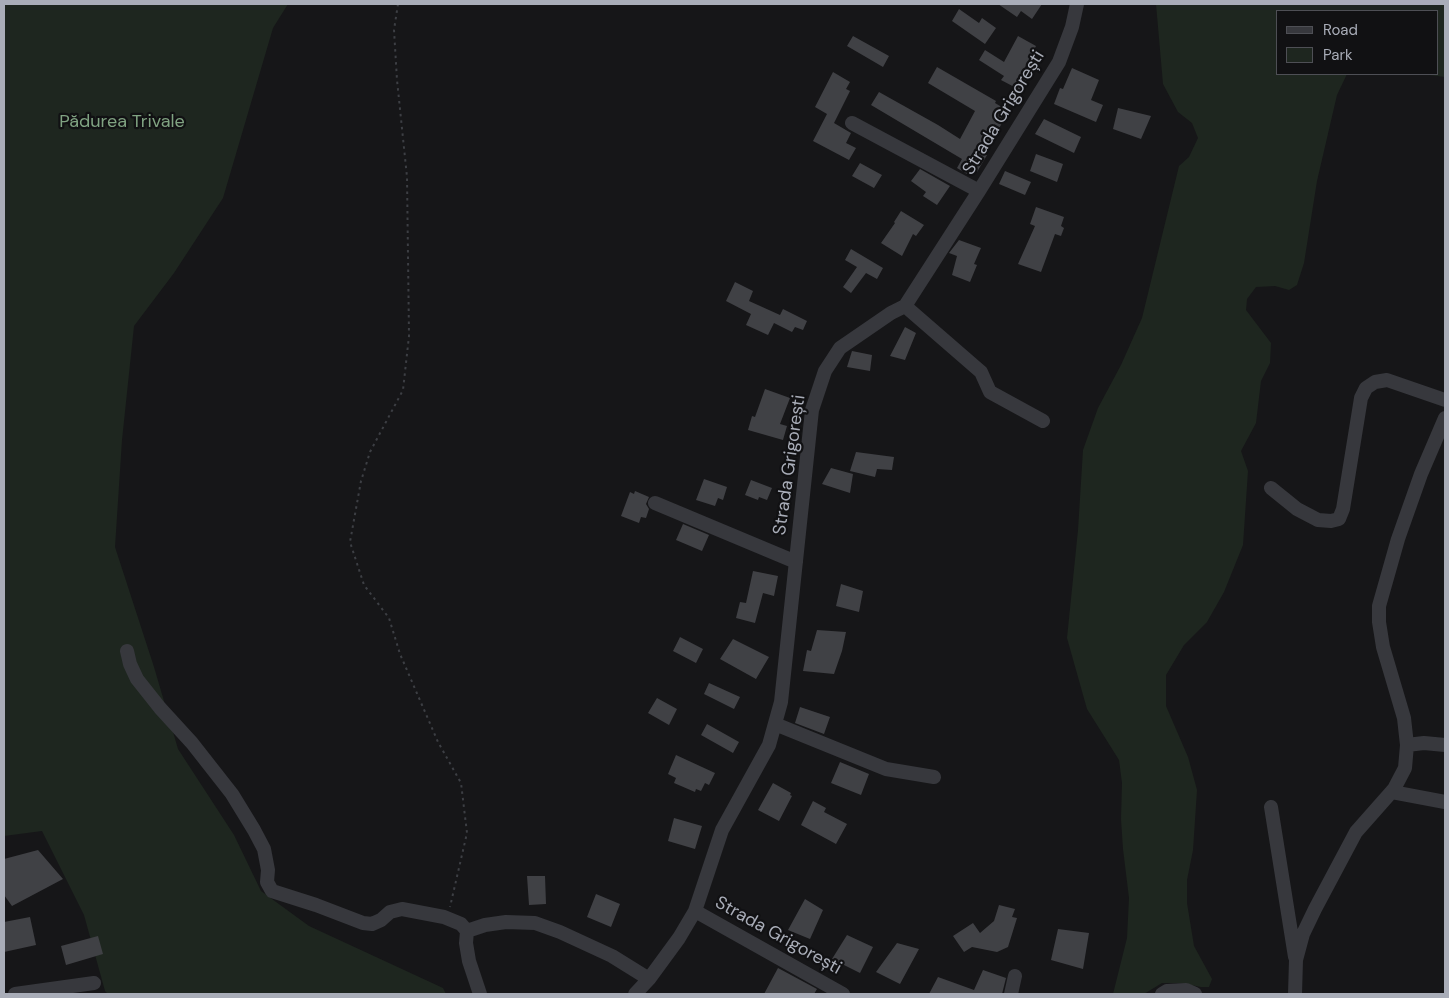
<!DOCTYPE html>
<html>
<head>
<meta charset="utf-8">
<style>
  body { margin:0 }
  #map { position:relative; width:1449px; height:998px; overflow:hidden; background:#161618; font-family:"DM Sans",sans-serif }
  canvas { display:block }
  .frame { position:absolute; inset:0; border:5px solid #a9adb8; pointer-events:none }
  .legend { position:absolute; left:1276px; top:10px; width:162px; height:65px; box-sizing:border-box; background:#111113; border:1px solid #4e4f55; margin:0; padding:6px 9px; list-style:none; font-size:15px; color:#a9adb8 }
  .legend li { display:flex; align-items:center; gap:10px; height:25px }
  .legend b { width:25px; border:1px solid #4e4f55 }
</style>
</head>
<body>
<div id="map">
<canvas width="1449" height="998"></canvas>
<div class="frame"></div>
<ul class="legend">
<li><b style="height:6px;background:#37383d"></b>Road</li>
<li><b style="height:14px;background:#1e261f"></b>Park</li>
</ul>
</div>
<script>
const ctx = document.querySelector('canvas').getContext('2d');
ctx.lineJoin = 'round';
function fill(path, color) { ctx.fillStyle = color; ctx.fill(path, 'evenodd'); }
const poly = rows => new Path2D(rows.map(r => 'M' + r).join(''));
function trace(path, color, width, dash) { ctx.strokeStyle = color; ctx.lineWidth = width; ctx.lineCap = dash ? 'butt' : 'round'; ctx.setLineDash(dash || []); ctx.stroke(path); }
function drawText(font, color, halo, rows, align = 'center') {
  ctx.font = font + ' "DM Sans",sans-serif'; ctx.lineWidth = 4.5; ctx.setLineDash([]); ctx.textBaseline = 'middle'; ctx.strokeStyle = halo; ctx.fillStyle = color; for (const [text, x, y, turn = 0] of rows) {
    ctx.save(); ctx.translate(x, y); ctx.rotate((+turn || 0) * Math.PI / 180); ctx.textAlign = isNaN(turn) ? turn : align; if (halo) ctx.strokeText(text, 0, 0); ctx.fillText(text, 0, 0); ctx.restore();
  }
}
const green = poly([
  [4,4,288,4,273,28,223,198,174,273,134,326,122,440,115,547,154,667,178,749,234,835,261,891,309,926,443,988,446,994,108,994,105,991,84,915,42,831,4,836],
  [1156,4,1445,4,1445,77,1421,74,1438,74,1438,11,1278,11,1278,74,1347,74,1337,95,1317,181,1304,263,1297,285,1289,290,1275,286,1256,287,1247,299,1246,310,1271,343,1270,363,1261,381,1256,423,1241,451,1248,471,1243,545,1224,592,1207,622,1184,645,1166,675,1166,706,1188,757,1197,790,1193,850,1187,880,1187,903,1194,946,1212,979,1209,987,1201,987,1181,983,1162,983,1144,994,1113,994,1127,938,1129,898,1123,849,1121,819,1122,783,1119,760,1087,709,1067,638,1078,530,1083,450,1098,408,1121,365,1142,318,1179,166,1189,157,1198,138,1192,123,1178,112,1163,84]
]);
const building = poly([
  [998,4,1042,4,1032,19,1021,11,1017,17],
  [959,9,979,23,982,18,996,28,985,44,952,21],
  [853,36,889,56,883,67,847,46],
  [1018,36,1036,46,1021,75,1027,79,1020,90,1001,80,1004,76,979,60,985,50,1004,62],
  [937,67,996,101,995,103,1010,112,1003,124,1002,123,985,154,987,155,977,172,971,168,967,174,957,168,962,159,871,105,879,92,938,125,960,139,975,111,928,83],
  [1072,68,1099,80,1091,100,1103,105,1096,122,1054,104,1060,88,1063,89],
  [833,72,850,82,846,89,850,91,834,123,851,133,846,143,856,148,849,160,813,141,827,114,815,107],
  [1118,108,1151,116,1141,139,1113,129],
  [1044,119,1081,137,1074,153,1035,134],
  [1036,154,1063,164,1057,182,1030,171],
  [860,163,882,175,874,188,852,176],
  [920,169,950,186,937,205,923,196,926,192,911,181],
  [1005,171,1031,182,1025,195,999,184],
  [1036,207,1064,217,1061,226,1064,228,1061,236,1055,234,1041,272,1018,264,1035,226,1030,224],
  [901,211,924,225,916,236,913,234,902,256,881,243,895,223,894,222],
  [959,240,981,248,974,264,977,265,970,282,952,275,957,256,949,253],
  [851,249,883,268,877,279,866,273,851,293,843,287,857,267,845,260],
  [735,282,753,291,749,301,780,315,783,309,807,321,803,330,795,327,792,332,774,323,768,335,746,325,751,314,726,301],
  [905,327,916,333,905,360,890,356],
  [852,351,872,355,870,371,847,367],
  [765,389,790,398,780,424,787,426,783,440,748,430,752,416,755,417],
  [856,452,894,457,892,470,877,469,875,477,850,471],
  [831,468,853,474,850,493,822,484],
  [704,479,727,487,723,500,718,498,715,506,696,500],
  [751,480,772,488,767,500,759,497,758,500,745,495],
  [635,491,649,497,646,504,649,509,646,518,641,517,639,523,621,516,630,492,634,494],
  [683,524,709,535,702,551,676,540],
  [753,571,778,576,774,596,763,593,755,623,736,618,740,602,746,603],
  [841,584,863,591,859,612,836,606],
  [817,630,846,632,842,651,834,674,803,671,807,650,811,651],
  [680,637,703,649,696,663,673,651],
  [733,639,769,657,756,679,720,659],
  [709,683,740,697,734,709,704,694],
  [657,698,677,709,669,725,648,713],
  [800,707,830,717,824,734,795,723],
  [707,724,739,742,733,753,701,735],
  [676,755,715,773,709,785,705,783,701,791,696,789,695,792,674,783,676,778,668,774],
  [840,762,869,774,861,795,831,783],
  [773,783,791,793,790,795,792,796,779,821,758,810],
  [813,801,826,808,824,812,847,824,836,844,801,825],
  [674,818,702,826,695,849,668,841],
  [38,850,63,879,12,906,4,895,4,859],
  [527,876,545,876,546,904,529,905],
  [596,894,620,904,611,927,587,917],
  [805,899,823,910,810,939,788,930],
  [999,905,1015,909,1012,917,1017,918,1008,947,997,952,972,947,964,952,953,936,973,923,980,933,994,921],
  [30,917,36,945,4,952,4,922],
  [1058,929,1089,933,1083,969,1051,960],
  [847,935,873,947,860,973,832,959],
  [98,936,103,954,66,965,61,946],
  [897,943,919,949,900,984,876,972],
  [778,968,817,989,814,994,764,994],
  [983,970,1006,978,1002,994,929,994,938,977,974,990]
]);
const path = poly([
  [398,4,394,30,397,80,407,177,409,336,403,390,370,452,361,481,350,542,364,585,389,618,400,654,438,742,461,783,467,833,450,907]
]);
const minor = poly([
  [852,123,979,191],
  [905,306,981,372,990,392,1043,421],
  [1271,488,1297,509,1318,520,1331,521,1339,519,1343,509,1361,398,1366,388,1375,382,1387,380,1445,400],
  [655,503,796,562],
  [127,651,130,664,137,679,160,708,192,743,232,794,254,830,264,849,268,870,267,882,272,891,316,905,363,923,372,924,381,920,390,912,402,909,444,917,461,924,467,931,466,943,469,961,480,994],
  [775,724,886,769,934,777],
  [1407,745,1424,743,1445,745],
  [1392,792,1445,802],
  [1271,807,1295,957],
  [695,911,843,994],
  [467,931,485,925,506,922,535,923,560,932,612,956,649,979],
  [15,994,94,983],
  [635,994,649,979,679,938,695,911,722,830,769,745,781,702,812,410,825,371,840,348,891,313,905,306,979,191,1059,62,1072,27,1077,4],
  [1011,994,1015,976],
  [1162,994,1167,991,1186,990,1195,994],
  [1295,994,1296,960,1303,934,1315,909,1356,832,1394,789,1405,768,1407,745,1404,718,1383,647,1379,622,1379,606,1398,539,1421,474,1445,418]
]);
const streetNames = [
  ["Strada Grigorești",1004,113,-59],
  ["Strada Grigorești",790,465,-82],
  ["Strada Grigorești",778,936,29]
];
const parkNames = [
  ["Pădurea Trivale",122,122]
];
fill(green, '#1e261f');
fill(building, '#404145');
trace(path, '#3d3f44', 2, [2.5, 4]);
trace(minor, '#37383d', 14);
drawText('18px', '#a9adb8', '#111113', streetNames);
drawText('18px', '#80a382', '#111113', parkNames);
</script>
</body>
</html>
